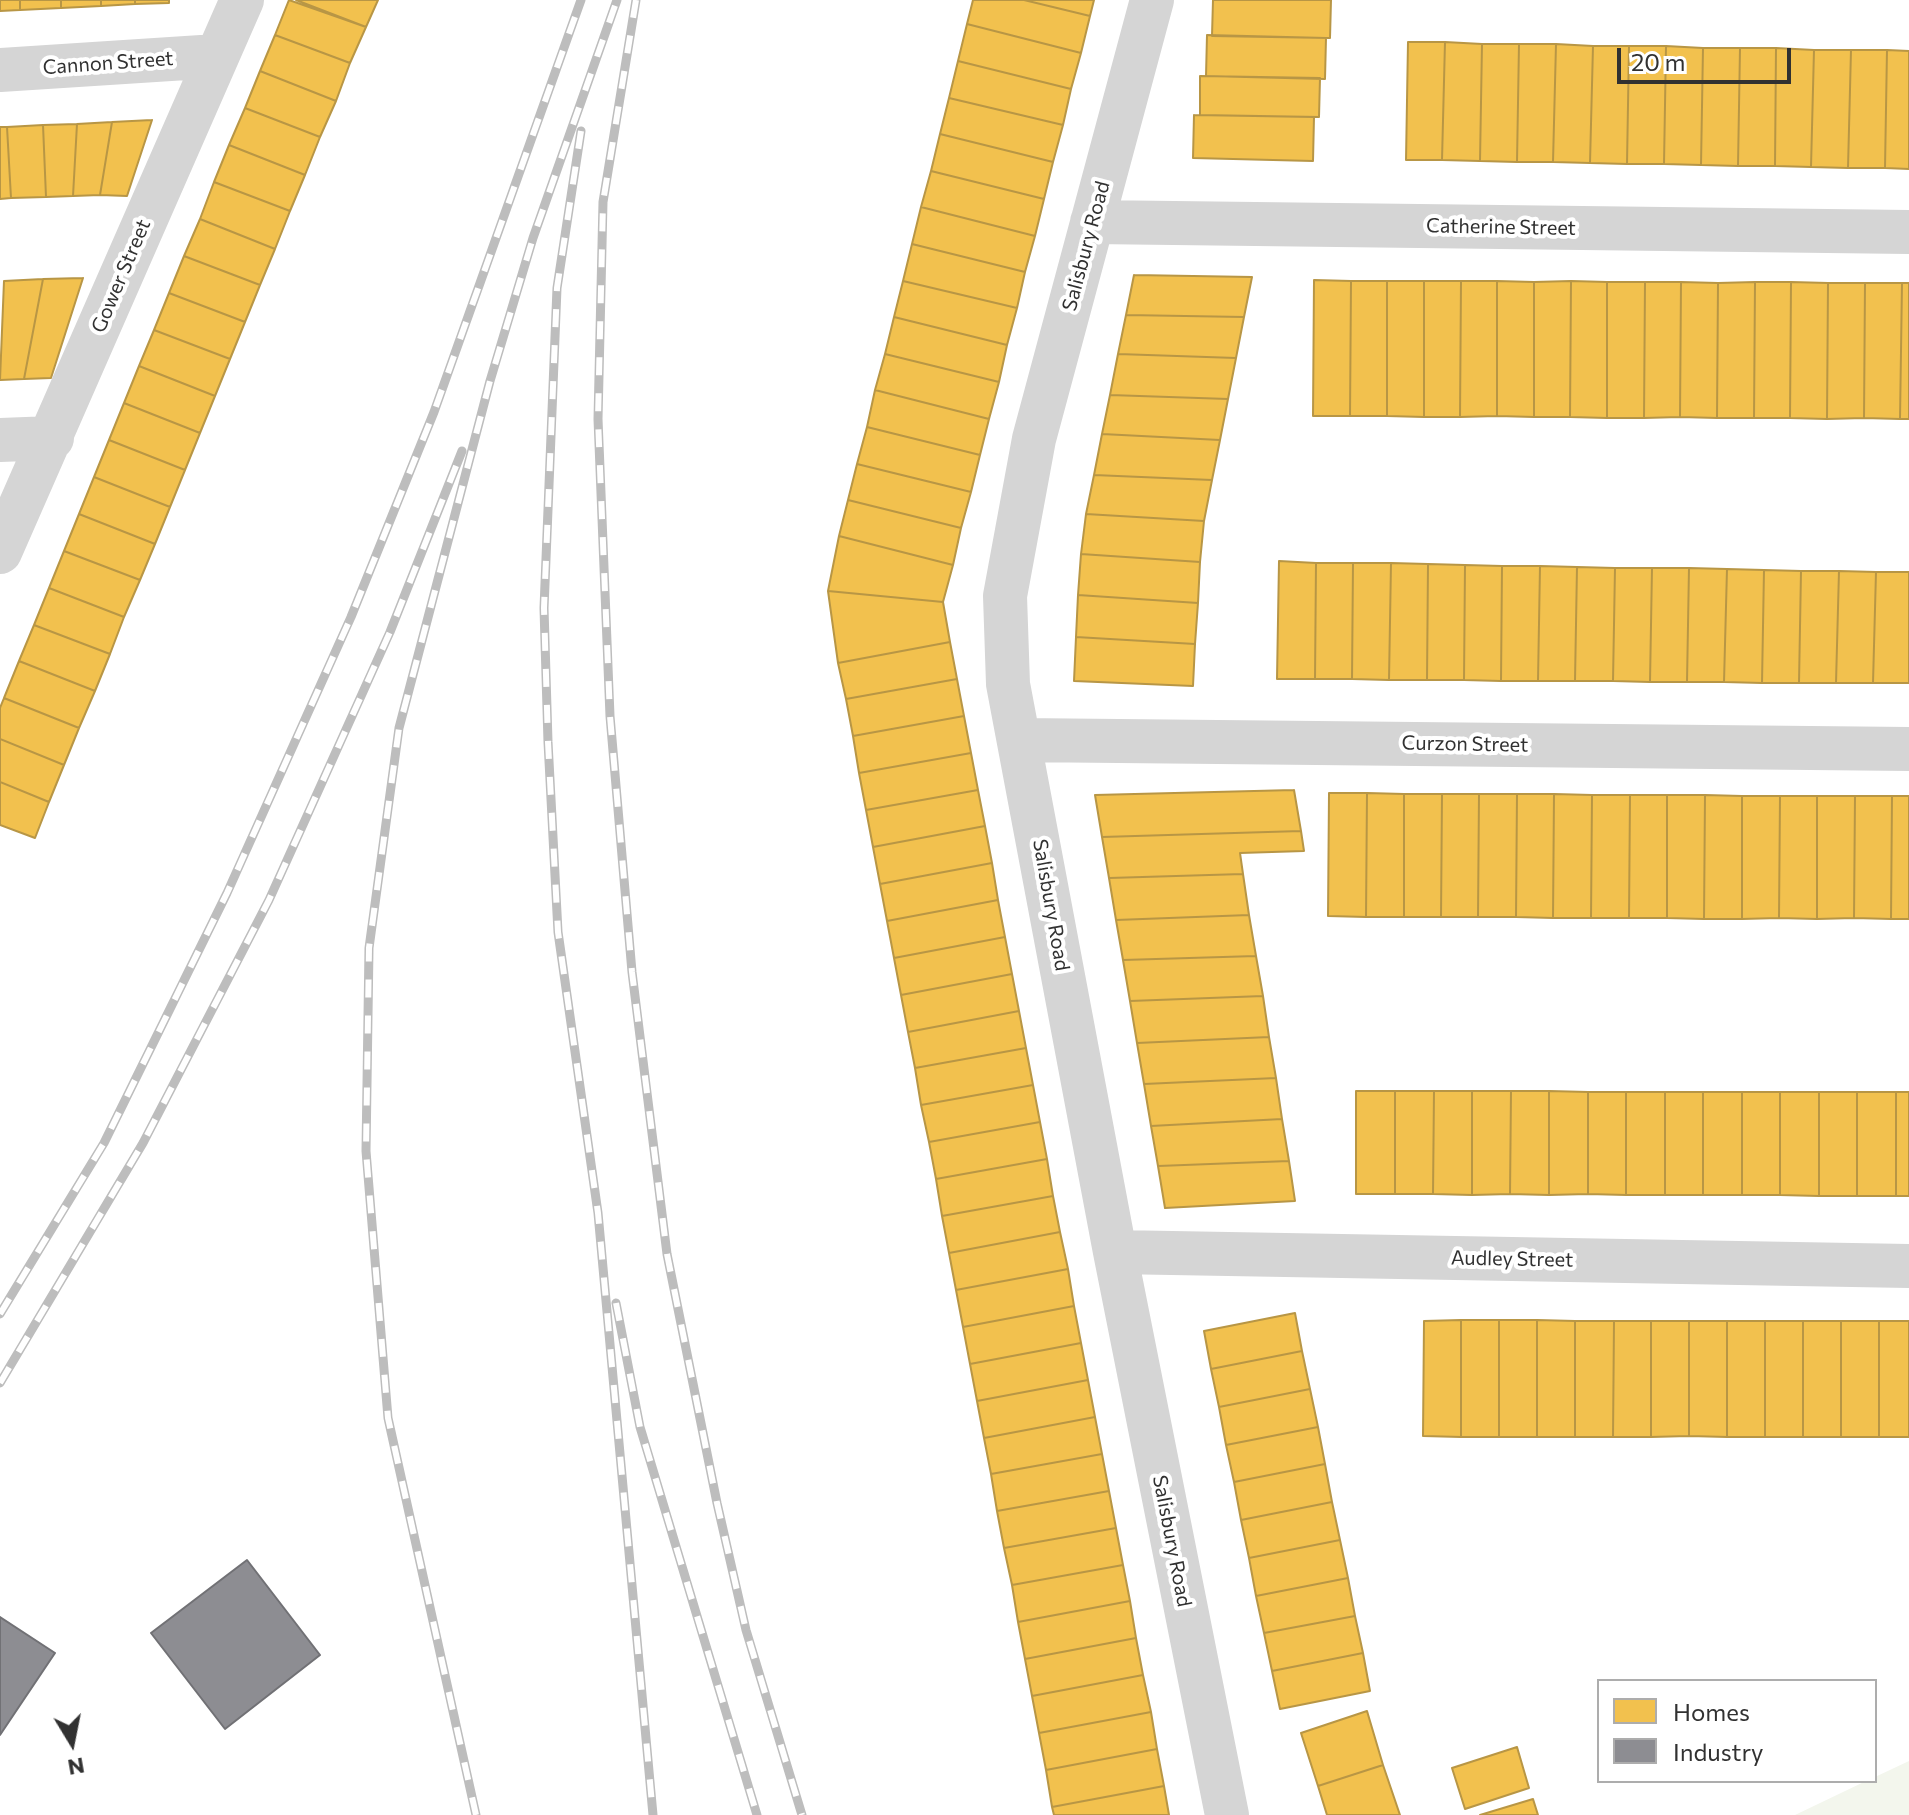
<!DOCTYPE html>
<html>
<head>
<meta charset="utf-8">
<style>
  body { margin:0 }
  #map { position:relative; width:1909px; height:1815px; overflow:hidden; background:#fff; font-family:Commissioner,sans-serif }
  canvas { display:block }
  .legend { position:absolute; left:1597px; top:1679px; width:280px; height:104px; box-sizing:border-box; background:#fff; border:2px solid #adadad; margin:0; padding:10px 14px; list-style:none; font-size:24px; color:#313131 }
  .legend li { display:flex; align-items:center; gap:16px; height:40px }
  .legend b { width:40px; border:2px solid #adadad }
  .north { position:absolute; left:32px; top:1703px; width:80px; height:80px; -webkit-text-stroke:6px #fff; paint-order:stroke; rotate:170deg; font-size:22px; font-weight:700; line-height:32px; text-align:center; color:#313131 }
  .north::after { content:''; display:block; margin:auto; width:28px; height:36px; background:#313131; clip-path:polygon(50% 0,100% 100%,50% 72%,0 100%) }
  .scale { position:absolute; left:1617px; top:48px; width:174px; height:36px; box-sizing:border-box; border:4px solid #313131; border-top:0; padding-left:10px; font-size:24px; line-height:28px; white-space:nowrap; color:#313131; -webkit-text-stroke:6px #fff; paint-order:stroke }
</style>
</head>
<body>
<div id="map">
<canvas width="1909" height="1815"></canvas>
<ul class="legend">
<li><b style="height:22px;background:#f2c14e"></b>Homes</li>
<li><b style="height:22px;background:#8d8d92"></b>Industry</li>
</ul>
<div class="north">N</div>
<div class="scale">20 m</div>
</div>
<script>
const ctx = document.querySelector('canvas').getContext('2d');
ctx.lineJoin = 'round';
function fill(path, color) { ctx.fillStyle = color; ctx.fill(path, 'evenodd'); }
const poly = rows => new Path2D(rows.map(r => 'M' + r).join(''));
function trace(path, color, width, dash) { ctx.strokeStyle = color; ctx.lineWidth = width; ctx.lineCap = dash ? 'butt' : 'round'; ctx.setLineDash(dash || []); ctx.stroke(path); }
function drawText(font, color, halo, rows, align = 'center') {
  ctx.font = font + ' Commissioner,sans-serif'; ctx.lineWidth = 8; ctx.setLineDash([]); ctx.textBaseline = 'middle'; ctx.strokeStyle = halo; ctx.fillStyle = color; for (const [text, x, y, turn = 0] of rows) {
    ctx.save(); ctx.translate(x, y); ctx.rotate((+turn || 0) * Math.PI / 180); ctx.textAlign = isNaN(turn) ? turn : align; if (halo) ctx.strokeText(text, 0, 0); ctx.fillText(text, 0, 0); ctx.restore();
  }
}
const green = poly([
  [1909,1761,1909,1815,1795,1815,1866,1781,1875,1781,1875,1777]
]);
const homes = poly([
  [0,0,20,0,20,10,0,11,0,0],
  [20,0,61,0,61,8,20,10,20,0],
  [61,0,101,0,101,6,61,8,61,0],
  [101,0,135,0,135,4,101,6,101,0],
  [135,0,169,0,169,3,135,4,135,0],
  [289,0,366,27,350,63,275,35,289,0],
  [296,0,378,0,366,27,296,0],
  [973,0,1024,0,1090,16,1081,53,967,24,973,0],
  [1024,0,1094,0,1090,16,1024,0],
  [1213,0,1331,0,1330,38,1212,36,1213,0],
  [967,24,1081,53,1071,89,958,61,967,24],
  [275,35,350,63,336,101,260,71,275,35],
  [1207,35,1326,38,1325,79,1206,76,1207,35],
  [1408,42,1445,42,1442,160,1406,160,1408,42],
  [1445,42,1482,44,1480,161,1442,160,1445,42],
  [1482,44,1519,44,1517,162,1480,161,1482,44],
  [1519,44,1556,44,1553,162,1517,162,1519,44],
  [1556,44,1593,46,1590,163,1553,162,1556,44],
  [1593,46,1629,46,1627,164,1590,163,1593,46],
  [1629,46,1666,46,1664,164,1627,164,1629,46],
  [1666,46,1703,48,1701,165,1664,164,1666,46],
  [1703,48,1740,48,1738,166,1701,165,1703,48],
  [1740,48,1776,48,1775,166,1738,166,1740,48],
  [1776,48,1814,50,1811,167,1775,166,1776,48],
  [1814,50,1851,50,1848,168,1811,167,1814,50],
  [1851,50,1887,50,1885,168,1848,168,1851,50],
  [1887,50,1909,51,1909,169,1885,168,1887,50],
  [958,61,1071,89,1063,125,949,98,958,61],
  [260,71,336,101,320,137,245,108,260,71],
  [1200,76,1320,78,1319,117,1200,115,1200,76],
  [949,98,1063,125,1053,162,940,134,949,98],
  [245,108,320,137,305,175,229,145,245,108],
  [1194,115,1314,117,1313,161,1193,158,1194,115],
  [152,120,127,196,100,195,112,122,152,120],
  [112,122,100,195,73,196,77,124,112,122],
  [77,124,73,196,46,197,43,125,77,124],
  [43,125,46,197,11,198,7,127,43,125],
  [0,127,7,127,11,198,0,199,0,127],
  [940,134,1053,162,1044,199,931,171,940,134],
  [229,145,305,175,290,211,214,182,229,145],
  [931,171,1044,199,1035,236,921,207,931,171],
  [214,182,290,211,275,249,200,219,214,182],
  [921,207,1035,236,1025,272,912,244,921,207],
  [200,219,275,249,260,285,184,256,200,219],
  [912,244,1025,272,1017,308,903,281,912,244],
  [184,256,260,285,245,322,169,293,184,256],
  [1134,275,1252,277,1244,317,1126,315,1134,275],
  [83,278,51,378,24,379,43,279,83,278],
  [43,279,24,379,0,380,4,281,43,279],
  [1314,280,1351,281,1350,416,1313,416,1314,280],
  [903,281,1017,308,1007,345,894,317,903,281],
  [1351,281,1387,281,1387,416,1350,416,1351,281],
  [1387,281,1424,281,1424,417,1387,416,1387,281],
  [1424,281,1461,281,1460,417,1424,417,1424,281],
  [1461,281,1497,281,1497,416,1460,417,1461,281],
  [1497,281,1534,282,1534,417,1497,416,1497,281],
  [1571,281,1607,282,1607,418,1570,417,1571,281],
  [1571,281,1570,417,1534,417,1534,282,1571,281],
  [1607,282,1645,282,1644,418,1607,418,1607,282],
  [1645,282,1681,282,1680,417,1644,418,1645,282],
  [1681,282,1718,283,1717,418,1680,417,1681,282],
  [1755,282,1791,282,1790,418,1754,418,1755,282],
  [1755,282,1754,418,1717,418,1718,283,1755,282],
  [1791,282,1828,283,1827,419,1790,418,1791,282],
  [1828,283,1865,283,1864,418,1827,419,1828,283],
  [1865,283,1902,283,1900,419,1864,418,1865,283],
  [1902,283,1909,283,1909,419,1900,419,1902,283],
  [169,293,245,322,230,359,154,330,169,293],
  [1126,315,1244,317,1236,358,1118,354,1126,315],
  [894,317,1007,345,999,382,885,354,894,317],
  [154,330,230,359,215,396,139,366,154,330],
  [885,354,999,382,989,419,875,390,885,354],
  [1118,354,1236,358,1228,399,1110,395,1118,354],
  [139,366,215,396,200,433,124,403,139,366],
  [875,390,989,419,980,455,867,427,875,390],
  [1110,395,1228,399,1220,440,1102,434,1110,395],
  [124,403,200,433,185,470,109,440,124,403],
  [867,427,980,455,971,492,857,464,867,427],
  [1102,434,1220,440,1212,480,1094,475,1102,434],
  [109,440,185,470,170,507,94,477,109,440],
  [857,464,971,492,961,528,848,500,857,464],
  [1094,475,1212,480,1204,521,1086,514,1094,475],
  [94,477,170,507,155,544,79,514,94,477],
  [848,500,961,528,953,565,839,536,848,500],
  [79,514,155,544,140,580,64,551,79,514],
  [1086,514,1204,521,1200,562,1081,554,1086,514],
  [839,536,953,565,943,602,828,591,839,536],
  [64,551,140,580,124,617,49,588,64,551],
  [1081,554,1200,562,1198,603,1078,595,1081,554],
  [1279,561,1316,563,1315,679,1277,679,1279,561],
  [1316,563,1353,563,1352,679,1315,679,1316,563],
  [1353,563,1391,563,1389,680,1352,679,1353,563],
  [1391,563,1428,564,1427,680,1389,680,1391,563],
  [1428,564,1465,565,1464,680,1427,680,1428,564],
  [1465,565,1502,566,1501,681,1464,680,1465,565],
  [1502,566,1540,566,1538,681,1501,681,1502,566],
  [1540,566,1577,567,1575,681,1538,681,1540,566],
  [1577,567,1615,568,1613,681,1575,681,1577,567],
  [1615,568,1652,568,1650,682,1613,681,1615,568],
  [1652,568,1689,568,1687,682,1650,682,1652,568],
  [1689,568,1727,569,1724,682,1687,682,1689,568],
  [1727,569,1764,570,1762,683,1724,682,1727,569],
  [1764,570,1801,571,1799,683,1762,683,1764,570],
  [1801,571,1839,571,1836,683,1799,683,1801,571],
  [1839,571,1876,572,1873,683,1836,683,1839,571],
  [1876,572,1909,572,1909,683,1873,683,1876,572],
  [49,588,124,617,110,654,34,625,49,588],
  [828,591,943,602,950,642,838,663,828,591],
  [1078,595,1198,603,1195,644,1076,637,1078,595],
  [34,625,110,654,95,691,19,661,34,625],
  [1076,637,1195,644,1193,686,1074,681,1076,637],
  [950,642,957,679,846,699,838,663,950,642],
  [19,661,95,691,79,728,4,698,19,661],
  [957,679,964,716,853,736,846,699,957,679],
  [4,698,79,728,64,765,0,739,0,708,4,698],
  [964,716,971,753,859,773,853,736,964,716],
  [0,739,64,765,49,802,0,782,0,739],
  [971,753,978,790,866,810,859,773,971,753],
  [0,782,49,802,35,838,0,825,0,782],
  [978,790,985,826,873,847,866,810,978,790],
  [1294,790,1301,831,1102,837,1095,795,1294,790],
  [1329,793,1367,793,1366,917,1328,916,1329,793],
  [1367,793,1404,794,1404,917,1366,917,1367,793],
  [1404,794,1442,794,1441,917,1404,917,1404,794],
  [1442,794,1479,794,1478,917,1441,917,1442,794],
  [1479,794,1517,794,1516,917,1478,917,1479,794],
  [1517,794,1554,794,1553,918,1516,917,1517,794],
  [1554,794,1592,795,1591,918,1553,918,1554,794],
  [1592,795,1630,795,1629,918,1591,918,1592,795],
  [1630,795,1667,795,1667,918,1629,918,1630,795],
  [1667,795,1705,795,1704,919,1667,918,1667,795],
  [1705,795,1742,796,1742,919,1704,919,1705,795],
  [1742,796,1780,796,1779,918,1742,919,1742,796],
  [1780,796,1817,796,1817,919,1779,918,1780,796],
  [1817,796,1855,796,1854,918,1817,919,1817,796],
  [1855,796,1892,796,1891,919,1854,918,1855,796],
  [1892,796,1909,796,1909,919,1891,919,1892,796],
  [985,826,992,863,880,884,873,847,985,826],
  [1301,831,1304,851,1240,853,1243,874,1109,878,1102,837,1301,831],
  [992,863,998,900,887,921,880,884,992,863],
  [1243,874,1249,915,1116,920,1109,878,1243,874],
  [998,900,1005,937,894,958,887,921,998,900],
  [1249,915,1256,956,1123,960,1116,920,1249,915],
  [1005,937,1012,974,901,995,894,958,1005,937],
  [1256,956,1263,996,1130,1001,1123,960,1256,956],
  [1012,974,1019,1011,908,1032,901,995,1012,974],
  [1263,996,1269,1037,1137,1043,1130,1001,1263,996],
  [1019,1011,1026,1048,915,1068,908,1032,1019,1011],
  [1269,1037,1276,1078,1144,1084,1137,1043,1269,1037],
  [1026,1048,1033,1085,921,1105,915,1068,1026,1048],
  [1276,1078,1282,1119,1151,1126,1144,1084,1276,1078],
  [1033,1085,1040,1122,929,1142,921,1105,1033,1085],
  [1356,1091,1395,1091,1395,1194,1356,1194,1356,1091],
  [1395,1091,1434,1091,1433,1194,1395,1194,1395,1091],
  [1434,1091,1472,1091,1472,1195,1433,1194,1434,1091],
  [1472,1091,1511,1091,1510,1194,1472,1195,1472,1091],
  [1511,1091,1549,1091,1549,1195,1510,1194,1511,1091],
  [1549,1091,1588,1092,1588,1194,1549,1195,1549,1091],
  [1588,1092,1626,1092,1626,1195,1588,1194,1588,1092],
  [1626,1092,1665,1092,1665,1195,1626,1195,1626,1092],
  [1665,1092,1703,1092,1703,1195,1665,1195,1665,1092],
  [1703,1092,1742,1092,1742,1195,1703,1195,1703,1092],
  [1742,1092,1780,1092,1780,1195,1742,1195,1742,1092],
  [1780,1092,1819,1092,1819,1196,1780,1195,1780,1092],
  [1819,1092,1857,1092,1857,1196,1819,1196,1819,1092],
  [1857,1092,1896,1092,1896,1196,1857,1196,1857,1092],
  [1896,1092,1909,1092,1909,1196,1896,1196,1896,1092],
  [1282,1119,1289,1161,1158,1166,1151,1126,1282,1119],
  [1040,1122,1047,1159,936,1179,929,1142,1040,1122],
  [1047,1159,1053,1196,942,1216,936,1179,1047,1159],
  [1289,1161,1295,1201,1165,1208,1158,1166,1289,1161],
  [1053,1196,1060,1232,949,1253,942,1216,1053,1196],
  [1060,1232,1068,1269,956,1290,949,1253,1060,1232],
  [1068,1269,1074,1306,963,1327,956,1290,1068,1269],
  [1074,1306,1081,1343,970,1364,963,1327,1074,1306],
  [1295,1313,1302,1351,1211,1369,1204,1331,1295,1313],
  [1461,1320,1461,1437,1423,1436,1424,1321,1461,1320],
  [1461,1320,1499,1320,1499,1437,1461,1437,1461,1320],
  [1499,1320,1537,1320,1537,1437,1499,1437,1499,1320],
  [1537,1320,1575,1321,1575,1437,1537,1437,1537,1320],
  [1575,1321,1614,1321,1613,1437,1575,1437,1575,1321],
  [1614,1321,1651,1321,1651,1437,1613,1437,1614,1321],
  [1651,1321,1689,1321,1689,1436,1651,1437,1651,1321],
  [1689,1321,1727,1321,1727,1437,1689,1436,1689,1321],
  [1727,1321,1765,1321,1765,1437,1727,1437,1727,1321],
  [1765,1321,1803,1321,1803,1437,1765,1437,1765,1321],
  [1803,1321,1841,1321,1841,1437,1803,1437,1803,1321],
  [1841,1321,1879,1321,1879,1437,1841,1437,1841,1321],
  [1879,1321,1909,1321,1909,1437,1879,1437,1879,1321],
  [1081,1343,1088,1380,977,1401,970,1364,1081,1343],
  [1302,1351,1310,1389,1219,1407,1211,1369,1302,1351],
  [1088,1380,1095,1417,984,1438,977,1401,1088,1380],
  [1310,1389,1318,1427,1226,1445,1219,1407,1310,1389],
  [1095,1417,1102,1454,991,1474,984,1438,1095,1417],
  [1318,1427,1325,1464,1234,1482,1226,1445,1318,1427],
  [1102,1454,1109,1491,997,1511,991,1474,1102,1454],
  [1325,1464,1332,1502,1241,1520,1234,1482,1325,1464],
  [1109,1491,1116,1528,1004,1548,997,1511,1109,1491],
  [1332,1502,1340,1540,1249,1558,1241,1520,1332,1502],
  [1116,1528,1123,1565,1012,1585,1004,1548,1116,1528],
  [1340,1540,1348,1578,1256,1596,1249,1558,1340,1540],
  [1123,1565,1130,1601,1018,1622,1012,1585,1123,1565],
  [1348,1578,1355,1616,1264,1633,1256,1596,1348,1578],
  [1130,1601,1136,1638,1025,1659,1018,1622,1130,1601],
  [1355,1616,1363,1653,1272,1671,1264,1633,1355,1616],
  [1136,1638,1143,1675,1032,1696,1025,1659,1136,1638],
  [1363,1653,1370,1691,1280,1709,1272,1671,1363,1653],
  [1143,1675,1151,1712,1039,1733,1032,1696,1143,1675],
  [1367,1711,1383,1765,1318,1786,1301,1733,1367,1711],
  [1151,1712,1157,1749,1046,1770,1039,1733,1151,1712],
  [1517,1747,1529,1788,1465,1809,1452,1768,1517,1747],
  [1157,1749,1164,1786,1052,1807,1046,1770,1157,1749],
  [1383,1765,1400,1815,1327,1815,1318,1786,1383,1765],
  [1164,1786,1169,1815,1054,1815,1052,1807,1164,1786],
  [1533,1799,1538,1815,1480,1815,1533,1799]
]);
const industry = poly([
  [247,1560,320,1655,225,1729,151,1633,247,1560],
  [0,1617,55,1653,0,1735,0,1617]
]);
const minor = poly([
  [1152,0,1034,439,1005,596,1008,684,1115,1252,1227,1815],
  [0,70,217,56],
  [1092,222,1909,232],
  [0,440,52,438],
  [0,552,242,0],
  [1020,740,1909,749],
  [1115,1252,1909,1266]
]);
const rail = poly([
  [636,0,603,202,598,419,610,716,632,972,667,1254,717,1503,746,1630,802,1815],
  [581,131,557,288,544,608,548,742,558,932,598,1213,653,1815],
  [616,1303,640,1427,757,1815],
  [0,1314,104,1143,227,893,351,617,434,412,581,0],
  [0,1383,143,1143,269,900,390,632,462,451],
  [476,1815,388,1418,366,1151,369,948,399,728,490,381,533,238,617,0]
]);
const streetNames = [
  ["Cannon Street",108,63,-4],
  ["Catherine Street",1501,227,1],
  ["Salisbury Road",1086,246,-75],
  ["Gower Street",121,276,-67],
  ["Curzon Street",1465,744,1],
  ["Salisbury Road",1051,905,80],
  ["Audley Street",1512,1259,1],
  ["Salisbury Road",1172,1541,79]
];
fill(green, '#f3f6ed');
fill(homes, '#f2c14e');
trace(homes, '#b89645', 2);
fill(industry, '#8d8d92');
trace(industry, '#717175', 2);
trace(minor, '#d5d5d5', 44);
trace(rail, '#bdbdbd', 9);
trace(rail, '#fff', 6, [18]);
drawText('20px', '#313131', '#fff', streetNames);
</script>
</body>
</html>
